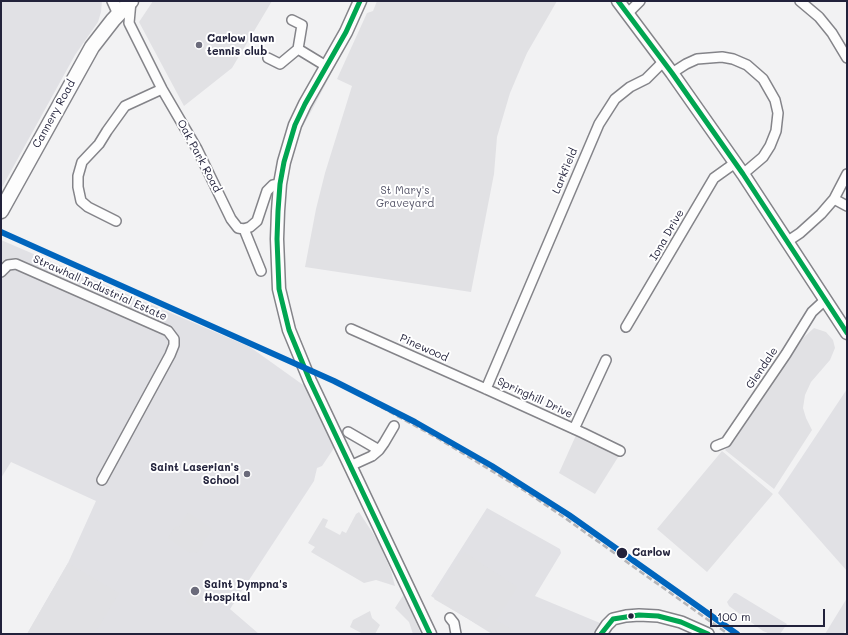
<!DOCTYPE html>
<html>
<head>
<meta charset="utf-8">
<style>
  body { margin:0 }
  #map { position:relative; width:848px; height:635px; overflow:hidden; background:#f2f2f3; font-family:Mali,sans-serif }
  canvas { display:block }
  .frame { position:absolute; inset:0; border:2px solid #22223b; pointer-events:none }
  .scale { position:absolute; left:710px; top:609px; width:115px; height:18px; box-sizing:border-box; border:2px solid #22223b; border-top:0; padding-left:5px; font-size:12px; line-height:14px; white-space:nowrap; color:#22223b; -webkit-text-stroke:3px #fff; paint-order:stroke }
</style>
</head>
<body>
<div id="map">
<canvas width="848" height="635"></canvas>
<div class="frame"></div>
<div class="scale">100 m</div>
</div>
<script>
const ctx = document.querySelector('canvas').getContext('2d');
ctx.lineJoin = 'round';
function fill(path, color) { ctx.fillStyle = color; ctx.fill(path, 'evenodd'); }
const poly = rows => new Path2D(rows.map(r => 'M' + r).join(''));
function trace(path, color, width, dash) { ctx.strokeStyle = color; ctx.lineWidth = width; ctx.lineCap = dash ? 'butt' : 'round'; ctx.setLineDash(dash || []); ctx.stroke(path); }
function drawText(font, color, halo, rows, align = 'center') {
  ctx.font = font + ' Mali,sans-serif'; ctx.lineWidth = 4; ctx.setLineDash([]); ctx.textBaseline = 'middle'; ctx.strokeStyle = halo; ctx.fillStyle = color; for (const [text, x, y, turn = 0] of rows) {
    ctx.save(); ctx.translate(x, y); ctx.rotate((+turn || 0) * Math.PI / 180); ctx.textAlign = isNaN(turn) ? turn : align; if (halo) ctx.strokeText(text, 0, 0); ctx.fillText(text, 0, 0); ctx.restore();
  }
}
const built = poly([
  [1,1,102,1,101,12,98,22,75,55,1,189],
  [1,240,250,347,306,387,334,448,322,466,317,468,314,481,230,609,259,634,27,634,68,563,96,501,11,462,1,478],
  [847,389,847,571,778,493],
  [487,508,560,549,561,553,535,596,600,623,593,634,492,634,431,596],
  [734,593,736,593,787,624,780,634,770,634,763,631,729,606,727,602],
  [847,598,847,628,843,634,825,634]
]);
const green = poly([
  [153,1,272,1,232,68,184,106,139,22],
  [377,1,557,1,527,53,510,93,497,137,494,174,471,292,305,267,316,209,325,173,352,86,337,79,367,13,373,11],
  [360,15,350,38,312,110,299,133,297,132,306,112],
  [814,328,826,332,833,340,835,348,830,360,811,382,805,395,803,408,806,418,812,430,774,489,725,450,734,441,803,338],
  [577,433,620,454,595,494,559,473],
  [722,451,773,494,707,572,657,529],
  [359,512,378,541,391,571,395,586,376,580,364,583,311,552,315,547,308,543,323,518,328,520,325,527,340,535,342,531,346,533,356,514],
  [188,513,212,529,203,542,179,527],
  [176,526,203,544,197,553,189,552,168,538],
  [464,552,517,587,496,620,513,630,511,634,494,634,434,599],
  [68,563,119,593,94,634,27,634],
  [196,589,209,599,199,612,186,602],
  [404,594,421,634,413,634,409,622,395,608],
  [370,611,372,618,380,625,375,634,363,634,350,627,353,620]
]);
const minor = poly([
  [131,1,129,23,162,89,197,149,231,219,238,228,244,229,250,227,257,221,267,191,273,185,280,184],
  [800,1,819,17,832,33,847,58],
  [628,13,640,1],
  [298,49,326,66],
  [268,58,280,64,298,49,302,25,292,20],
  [672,73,686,64,697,59,722,57,733,59,747,65,763,79,775,100,778,113,776,131,770,146,763,157,743,174],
  [834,199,847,206],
  [116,221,88,207,81,201,78,187,78,176,82,162,99,144,107,131,125,106,162,89],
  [244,229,261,271],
  [788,241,800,233,821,214,834,199,847,174],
  [1,272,8,265,16,264,168,331,174,339,174,345,170,355,102,480],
  [626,327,714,178,735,163],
  [351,329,486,389,583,433,620,451],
  [486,389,599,124,615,99,630,87,646,79,664,61],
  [574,429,606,360],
  [348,432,379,450,372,456,350,466],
  [716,446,726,442,786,354,812,312,825,300],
  [379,450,384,443,394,426],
  [450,618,454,623,456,634]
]);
const tertiary = poly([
  [113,1,119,14],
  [601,634,607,625,613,619,626,616,639,615,658,616,681,622,708,634]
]);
const secondary = poly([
  [360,1,346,32,305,104,295,125,284,162,280,184,278,211,277,239,279,289,289,330,310,381,430,634],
  [618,1,672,73,743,174,847,333]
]);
const primary = poly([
  [1,211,92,47,113,20,131,1]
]);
const rail = poly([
  [334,381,439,439,525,491,565,518,728,634]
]);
const bus1 = poly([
  [360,1,346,32,305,104,295,125,284,162,280,184,278,211,277,239,279,289,289,330,310,381,430,634],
  [618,1,672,73,743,174,847,333],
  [601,634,613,619,639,615,658,616,681,622,708,634]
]);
const rail1 = poly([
  [1,232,334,381,415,422,492,466,569,515,737,634]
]);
const markers = [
  [199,45,4,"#6b6b7b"],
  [247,474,4,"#6b6b7b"],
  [622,553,6,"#22223b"],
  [195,591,5,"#6b6b7b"],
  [631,616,3.5,"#22223b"]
];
const poiNames = [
  ["Carlow lawn",207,39],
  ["tennis club",207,52],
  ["Saint Laserian's",239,468,"right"],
  ["School",239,481,"right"],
  ["Saint Dympna's",204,585],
  ["Hospital",204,598]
];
const streetNames = [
  ["Cannery Road",54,114,-61],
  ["Oak Park Road",199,156,62],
  ["Larkfield",565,171,-67],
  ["Iona Drive",667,235,-60],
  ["Strawhall Industrial Estate",100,288,24],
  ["Pinewood",424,348,24],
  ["Glendale",762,368,-56],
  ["Springhill Drive",535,398,25]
];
const parkNames = [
  ["St Mary's",405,191],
  ["Graveyard",405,204]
];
const stopNames = [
  ["Carlow",632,553]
];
fill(built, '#e1e1e5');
fill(green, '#e1e1e4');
trace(minor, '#848489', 12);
trace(tertiary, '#848489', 14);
trace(secondary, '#848489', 15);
trace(primary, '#848489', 17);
trace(minor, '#fdfdfd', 9);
trace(tertiary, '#fdfdfd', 11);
trace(secondary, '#fdfdfd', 12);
trace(primary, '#fdfdfd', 14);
trace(rail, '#b5b5b8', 2.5, [6, 3]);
trace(bus1, '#00a651', 5);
trace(rail1, '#0065bd', 6);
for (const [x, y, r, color] of markers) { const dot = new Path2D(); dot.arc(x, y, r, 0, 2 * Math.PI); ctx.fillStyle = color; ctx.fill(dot); trace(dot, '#fff', 1.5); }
drawText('bold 11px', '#22223b', '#fff', poiNames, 'left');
drawText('11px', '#22223b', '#fff', streetNames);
drawText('11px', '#57576a', '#fff', parkNames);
drawText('bold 11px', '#22223b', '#fff', stopNames, 'left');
</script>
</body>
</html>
